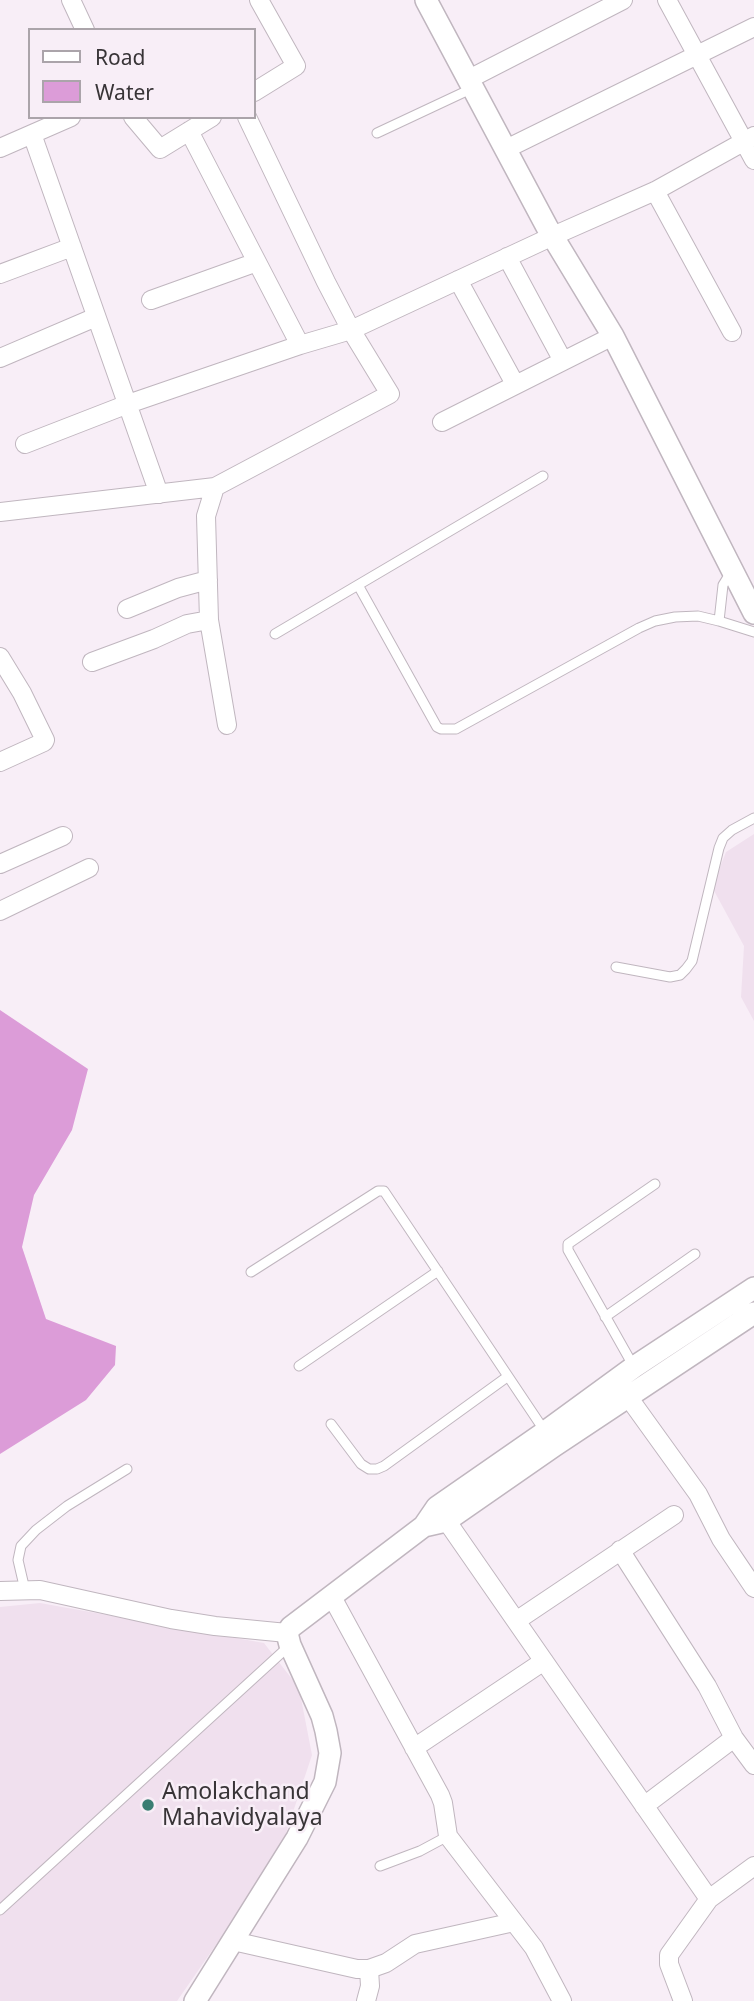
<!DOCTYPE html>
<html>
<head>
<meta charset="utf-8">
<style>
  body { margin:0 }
  #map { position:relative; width:754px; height:2001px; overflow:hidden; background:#f8eef7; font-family:"Noto Sans",sans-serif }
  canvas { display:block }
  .legend { position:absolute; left:28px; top:28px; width:228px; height:91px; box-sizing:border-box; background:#f8eef7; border:2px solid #aba4aa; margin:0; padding:9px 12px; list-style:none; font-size:21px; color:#383437 }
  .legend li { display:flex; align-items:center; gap:14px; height:35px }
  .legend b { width:35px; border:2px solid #aba4aa }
</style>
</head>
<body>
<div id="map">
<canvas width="754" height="2001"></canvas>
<ul class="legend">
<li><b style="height:9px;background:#fff"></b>Road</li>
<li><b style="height:19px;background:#dc9cd8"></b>Water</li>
</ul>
</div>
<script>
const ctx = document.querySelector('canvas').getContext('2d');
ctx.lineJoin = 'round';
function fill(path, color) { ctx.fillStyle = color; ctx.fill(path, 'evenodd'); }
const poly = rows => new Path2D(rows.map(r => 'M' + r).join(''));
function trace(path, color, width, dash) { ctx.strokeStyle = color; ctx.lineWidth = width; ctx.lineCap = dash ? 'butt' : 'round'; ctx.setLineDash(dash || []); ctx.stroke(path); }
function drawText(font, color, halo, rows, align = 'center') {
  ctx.font = font + ' "Noto Sans",sans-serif'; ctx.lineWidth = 5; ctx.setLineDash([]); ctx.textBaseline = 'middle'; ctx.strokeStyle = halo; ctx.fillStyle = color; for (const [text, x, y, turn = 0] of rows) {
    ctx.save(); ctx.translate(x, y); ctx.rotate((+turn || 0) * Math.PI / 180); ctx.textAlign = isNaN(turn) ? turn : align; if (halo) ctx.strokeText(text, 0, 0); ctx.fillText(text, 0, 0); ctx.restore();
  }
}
const built = poly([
  [754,834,754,1021,741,997,744,946,712,887,726,852],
  [40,1603,264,1643,299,1688,312,1755,279,1854,177,2001,0,2001,0,1607]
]);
const water = poly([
  [0,1010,88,1069,72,1130,34,1195,22,1247,46,1319,116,1346,115,1365,86,1400,0,1454]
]);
const service = poly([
  [377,133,473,88],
  [543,476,358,585,437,727,441,729,456,729,639,628,655,621,675,617,698,616,719,621,754,632],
  [719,621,723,585,731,572],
  [275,634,358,585],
  [616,967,670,977,680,975,686,969,692,961,719,848,723,838,732,830,754,818],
  [251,1272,378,1191,384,1191,546,1433],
  [605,1317,695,1254],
  [299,1366,438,1271],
  [634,1367,568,1250,568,1244,655,1184],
  [331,1424,361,1464,369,1469,377,1469,384,1466,507,1377],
  [25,1590,18,1560,21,1546,36,1530,67,1506,127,1469],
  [380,1866,420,1851,448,1836],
  [0,1910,289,1646]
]);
const minor = poly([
  [71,0,85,30],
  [667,0,754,160],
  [469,79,623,0],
  [254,92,296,66,259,0],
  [133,117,160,149,212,117],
  [189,131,300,345],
  [32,134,159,494],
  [0,148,71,117],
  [506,149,754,27],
  [655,191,732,332],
  [507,257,563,361],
  [0,274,72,247],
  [458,280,515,384],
  [151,300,257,262],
  [0,358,96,317],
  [442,422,613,336],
  [25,444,128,404,300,345,351,330,326,282,247,117],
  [215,487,206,516,209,620,227,725],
  [0,512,215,487,390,394,351,330,553,236,655,191,754,136],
  [127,609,178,588,208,580],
  [0,657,22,693,45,740,44,742,0,762],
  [92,662,154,639,187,624,209,620],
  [0,864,63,836],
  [0,911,89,868],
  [621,1387,698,1494,721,1539,754,1588],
  [439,1510,709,1899,754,1866],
  [620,1550,707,1686,734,1738,754,1765],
  [0,1591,40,1590,171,1619,215,1626,287,1633],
  [332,1597,440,1795,443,1803,448,1836,534,1948,562,2001],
  [516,1621,674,1515],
  [414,1748,544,1661],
  [644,1806,734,1738],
  [233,1941,357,1969,369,1969,386,1963,415,1944,514,1922],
  [366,2001,370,1986,369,1969],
  [683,2001,669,1964,669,1955,709,1899]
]);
const tertiary = poly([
  [426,0,547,227,613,336,754,613],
  [424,1526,446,1521,554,1446,754,1313],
  [195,2001,297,1838,325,1782,330,1753,326,1731,322,1716,290,1645,287,1633,291,1627,424,1526,437,1507,545,1432,634,1367,754,1288]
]);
const markers = [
  [148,1805,7,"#3a7e73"]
];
const poiNames = [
  ["Amolakchand",162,1792],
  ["Mahavidyalaya",162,1818]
];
fill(built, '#f0e0ee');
fill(water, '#dc9cd8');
trace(service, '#c0b6bf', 11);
trace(minor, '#c0b6bf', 20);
trace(tertiary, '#c0b6bf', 24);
trace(service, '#fff', 9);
trace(minor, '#fff', 18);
trace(tertiary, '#fff', 21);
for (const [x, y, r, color] of markers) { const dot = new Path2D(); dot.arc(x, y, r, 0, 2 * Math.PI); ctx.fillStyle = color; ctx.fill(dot); trace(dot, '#f8eef7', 2.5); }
drawText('23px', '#383437', '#f8eef7', poiNames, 'left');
</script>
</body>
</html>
